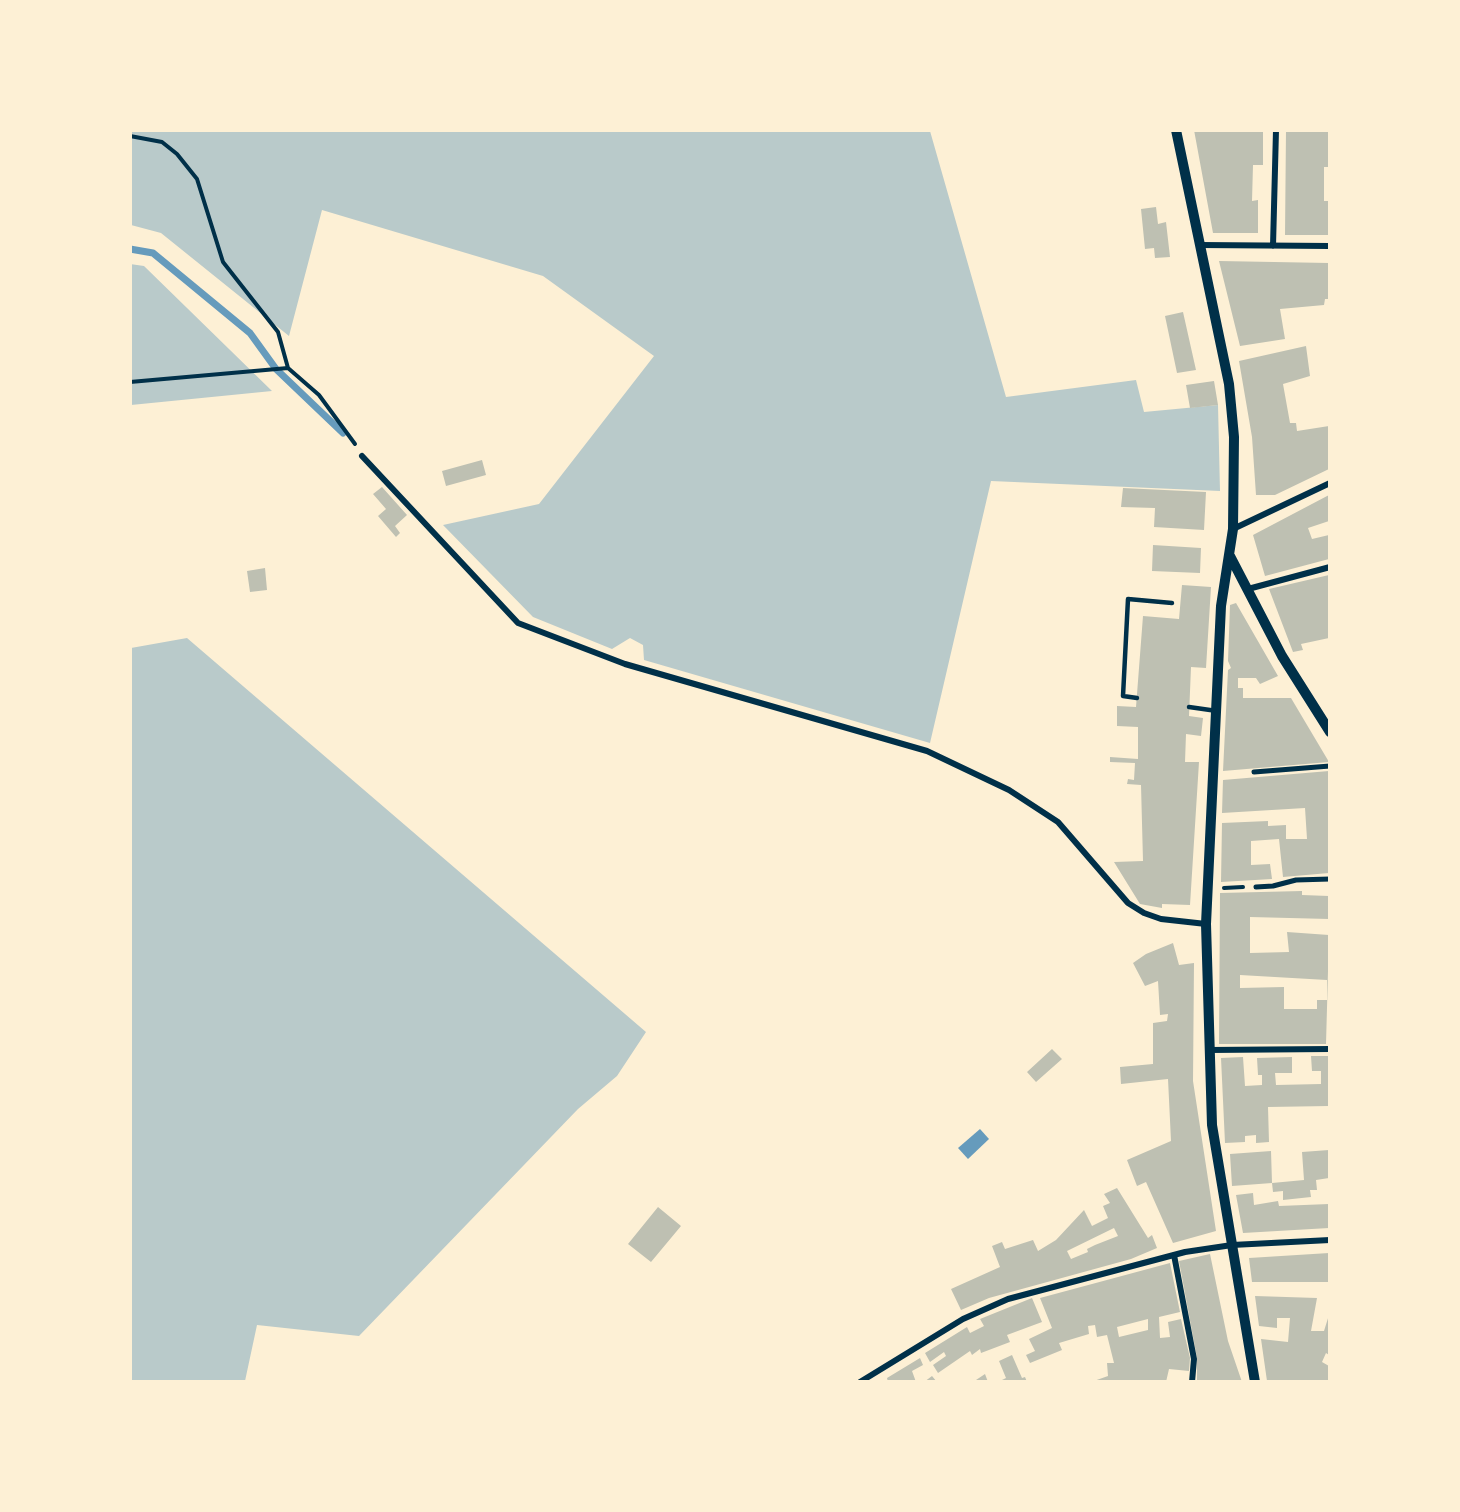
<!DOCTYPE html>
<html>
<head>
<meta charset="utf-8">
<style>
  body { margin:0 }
  #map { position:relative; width:1460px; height:1512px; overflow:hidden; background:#fdf0d5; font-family:"Varela Round",sans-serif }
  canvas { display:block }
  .frame { position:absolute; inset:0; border:132px solid #fdf0d5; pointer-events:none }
</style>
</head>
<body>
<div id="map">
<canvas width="1460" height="1512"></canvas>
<div class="frame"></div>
</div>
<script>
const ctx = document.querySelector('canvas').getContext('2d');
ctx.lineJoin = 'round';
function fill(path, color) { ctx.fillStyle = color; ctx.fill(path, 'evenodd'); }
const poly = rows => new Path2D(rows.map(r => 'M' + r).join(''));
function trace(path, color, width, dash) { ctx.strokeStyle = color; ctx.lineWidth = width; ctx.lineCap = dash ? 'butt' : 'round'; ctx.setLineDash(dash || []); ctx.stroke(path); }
const green = poly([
  [130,131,930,131,1006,397,1136,380,1144,412,1218,405,1220,491,991,481,930,743,644,660,643,645,630,638,612,649,533,617,443,525,539,504,654,356,543,276,322,210,289,336,161,233,131,225],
  [130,264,144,266,272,391,131,405],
  [187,638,646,1032,617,1076,578,1109,359,1336,257,1325,245,1381,131,1381,131,648]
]);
const water = poly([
  [980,1129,989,1139,968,1159,958,1148]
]);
const stream = poly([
  [130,249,153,253,250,333,276,369,343,433]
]);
const building = poly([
  [1194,130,1263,130,1263,165,1253,165,1252,201,1258,200,1258,233,1213,233],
  [1286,130,1329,130,1329,167,1324,167,1324,201,1329,201,1329,235,1285,235],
  [1156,207,1158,224,1166,222,1170,257,1155,258,1154,248,1145,249,1141,209],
  [1219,261,1329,263,1329,299,1325,299,1324,305,1280,309,1285,339,1240,346],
  [1183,312,1196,370,1177,373,1165,316],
  [1306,346,1310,376,1283,384,1290,423,1296,423,1297,431,1329,426,1329,469,1275,495,1256,495,1252,437,1239,361],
  [1214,381,1218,405,1190,408,1186,385],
  [482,460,486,475,446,486,442,471],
  [382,487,407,515,395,526,400,533,396,537,378,516,386,509,373,494],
  [1123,488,1206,492,1204,530,1154,527,1155,508,1121,507],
  [1329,495,1329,521,1308,528,1312,539,1329,535,1329,559,1265,576,1253,535],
  [1153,545,1201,548,1200,573,1152,571],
  [265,568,267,590,250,592,247,571],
  [1329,575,1329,638,1301,644,1303,650,1293,652,1269,589],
  [1182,585,1211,587,1206,668,1191,667,1189,716,1203,718,1201,736,1186,734,1185,762,1199,762,1190,905,1162,904,1162,908,1140,904,1114,862,1143,861,1141,785,1127,784,1128,779,1134,780,1135,763,1110,762,1110,757,1138,759,1138,727,1117,726,1117,706,1136,707,1143,616,1179,619],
  [1236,603,1278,676,1260,684,1256,678,1238,678,1238,688,1243,688,1243,698,1291,698,1329,762,1223,771,1228,670,1231,668,1228,661,1230,605],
  [1329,771,1329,873,1283,877,1279,839,1251,841,1251,865,1270,864,1272,879,1221,882,1222,823,1268,821,1268,826,1286,825,1286,839,1307,839,1305,808,1222,813,1223,780],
  [1302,891,1302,895,1329,896,1329,919,1250,917,1250,953,1289,952,1287,932,1329,935,1326,1044,1219,1044,1220,893],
  [1240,975,1327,980,1327,1000,1317,1000,1317,1009,1284,1009,1284,987,1240,988],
  [1173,943,1179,965,1194,963,1193,1081,1216,1231,1173,1243,1146,1182,1137,1186,1127,1160,1171,1141,1168,1079,1121,1084,1120,1067,1153,1064,1153,1023,1167,1021,1168,1014,1160,1015,1158,981,1145,986,1133,963,1146,954],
  [1052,1049,1062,1059,1036,1082,1027,1072],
  [1311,1056,1329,1056,1329,1106,1268,1107,1269,1142,1256,1143,1256,1135,1245,1136,1245,1142,1225,1143,1221,1058,1243,1057,1245,1086,1262,1085,1262,1075,1258,1075,1257,1058,1292,1057,1292,1073,1275,1073,1276,1085,1321,1084,1321,1071,1312,1071],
  [1329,1150,1329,1178,1316,1180,1317,1190,1310,1190,1311,1197,1283,1200,1283,1191,1273,1192,1272,1183,1232,1186,1230,1154,1271,1151,1272,1183,1304,1180,1302,1152],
  [1117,1188,1148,1238,1152,1235,1157,1248,1131,1259,989,1298,961,1310,951,1289,1000,1267,992,1246,1002,1242,1005,1249,1033,1240,1038,1251,1056,1240,1084,1210,1092,1226,1108,1218,1103,1206,1110,1203,1104,1194],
  [1114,1228,1118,1236,1095,1245,1087,1249,1088,1252,1071,1259,1067,1251],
  [1253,1193,1254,1205,1278,1201,1279,1206,1329,1204,1329,1228,1243,1233,1236,1195],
  [658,1207,681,1226,651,1262,628,1244],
  [1329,1253,1329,1282,1252,1282,1249,1258],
  [1210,1254,1228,1341,1242,1382,1197,1382,1197,1358,1179,1261],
  [1170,1263,1180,1312,1159,1317,1160,1338,1170,1337,1168,1322,1181,1319,1190,1358,1189,1371,1169,1369,1166,1382,1091,1382,1108,1376,1107,1363,1114,1363,1107,1335,1097,1337,1095,1325,1088,1326,1089,1334,1059,1343,1062,1350,1030,1363,1026,1355,1035,1351,1029,1339,1052,1328,1040,1298],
  [1148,1319,1148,1330,1119,1337,1117,1327],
  [1255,1296,1317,1298,1311,1331,1324,1331,1329,1315,1329,1355,1326,1353,1322,1362,1329,1366,1329,1382,1267,1381,1261,1339,1288,1342,1290,1318,1277,1318,1277,1328,1259,1326],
  [1032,1298,1042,1322,1007,1335,1010,1342,981,1353,980,1349,972,1355,970,1351,938,1373,933,1365,946,1356,944,1352,930,1362,925,1353,967,1327,970,1333,984,1326,980,1319],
  [1012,1355,1022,1378,1025,1377,1027,1382,998,1382,1006,1378,999,1361],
  [920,1358,923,1365,912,1371,916,1382,888,1382,887,1378],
  [985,1374,988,1382,973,1382],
  [932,1376,937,1382,924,1382]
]);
const path = poly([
  [130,136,162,142,177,154,197,179,223,262,278,332,288,368],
  [130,382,288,368,319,395,355,444],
  [1224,888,1243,887]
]);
const service = poly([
  [1137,698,1123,696,1128,599,1172,603],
  [1189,707,1217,711]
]);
const pedestrian = poly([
  [1254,772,1330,766],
  [1256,887,1273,886,1296,880,1330,879]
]);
const minor = poly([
  [1200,245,1330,246],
  [1273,246,1276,130],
  [362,456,518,623,625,664,927,751,1009,790,1058,822,1128,903,1144,913,1161,919,1206,924],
  [1233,529,1330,483],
  [1248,589,1330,567],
  [1209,1050,1330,1049],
  [1174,1255,1194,1359,1192,1382],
  [860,1382,963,1319,1008,1299,1185,1252,1232,1245,1330,1240]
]);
const tertiary = poly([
  [1176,130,1229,384,1234,437,1233,529,1221,606,1206,924,1212,1125,1255,1382],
  [1230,556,1282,656,1330,732]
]);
fill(green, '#b9caca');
fill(water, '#669bbc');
trace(stream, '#669bbc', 7);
fill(building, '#bec0b2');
trace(path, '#003049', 4);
trace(service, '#003049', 4.5);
trace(pedestrian, '#003049', 5);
trace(minor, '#003049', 6);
trace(tertiary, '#003049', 10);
</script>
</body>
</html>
